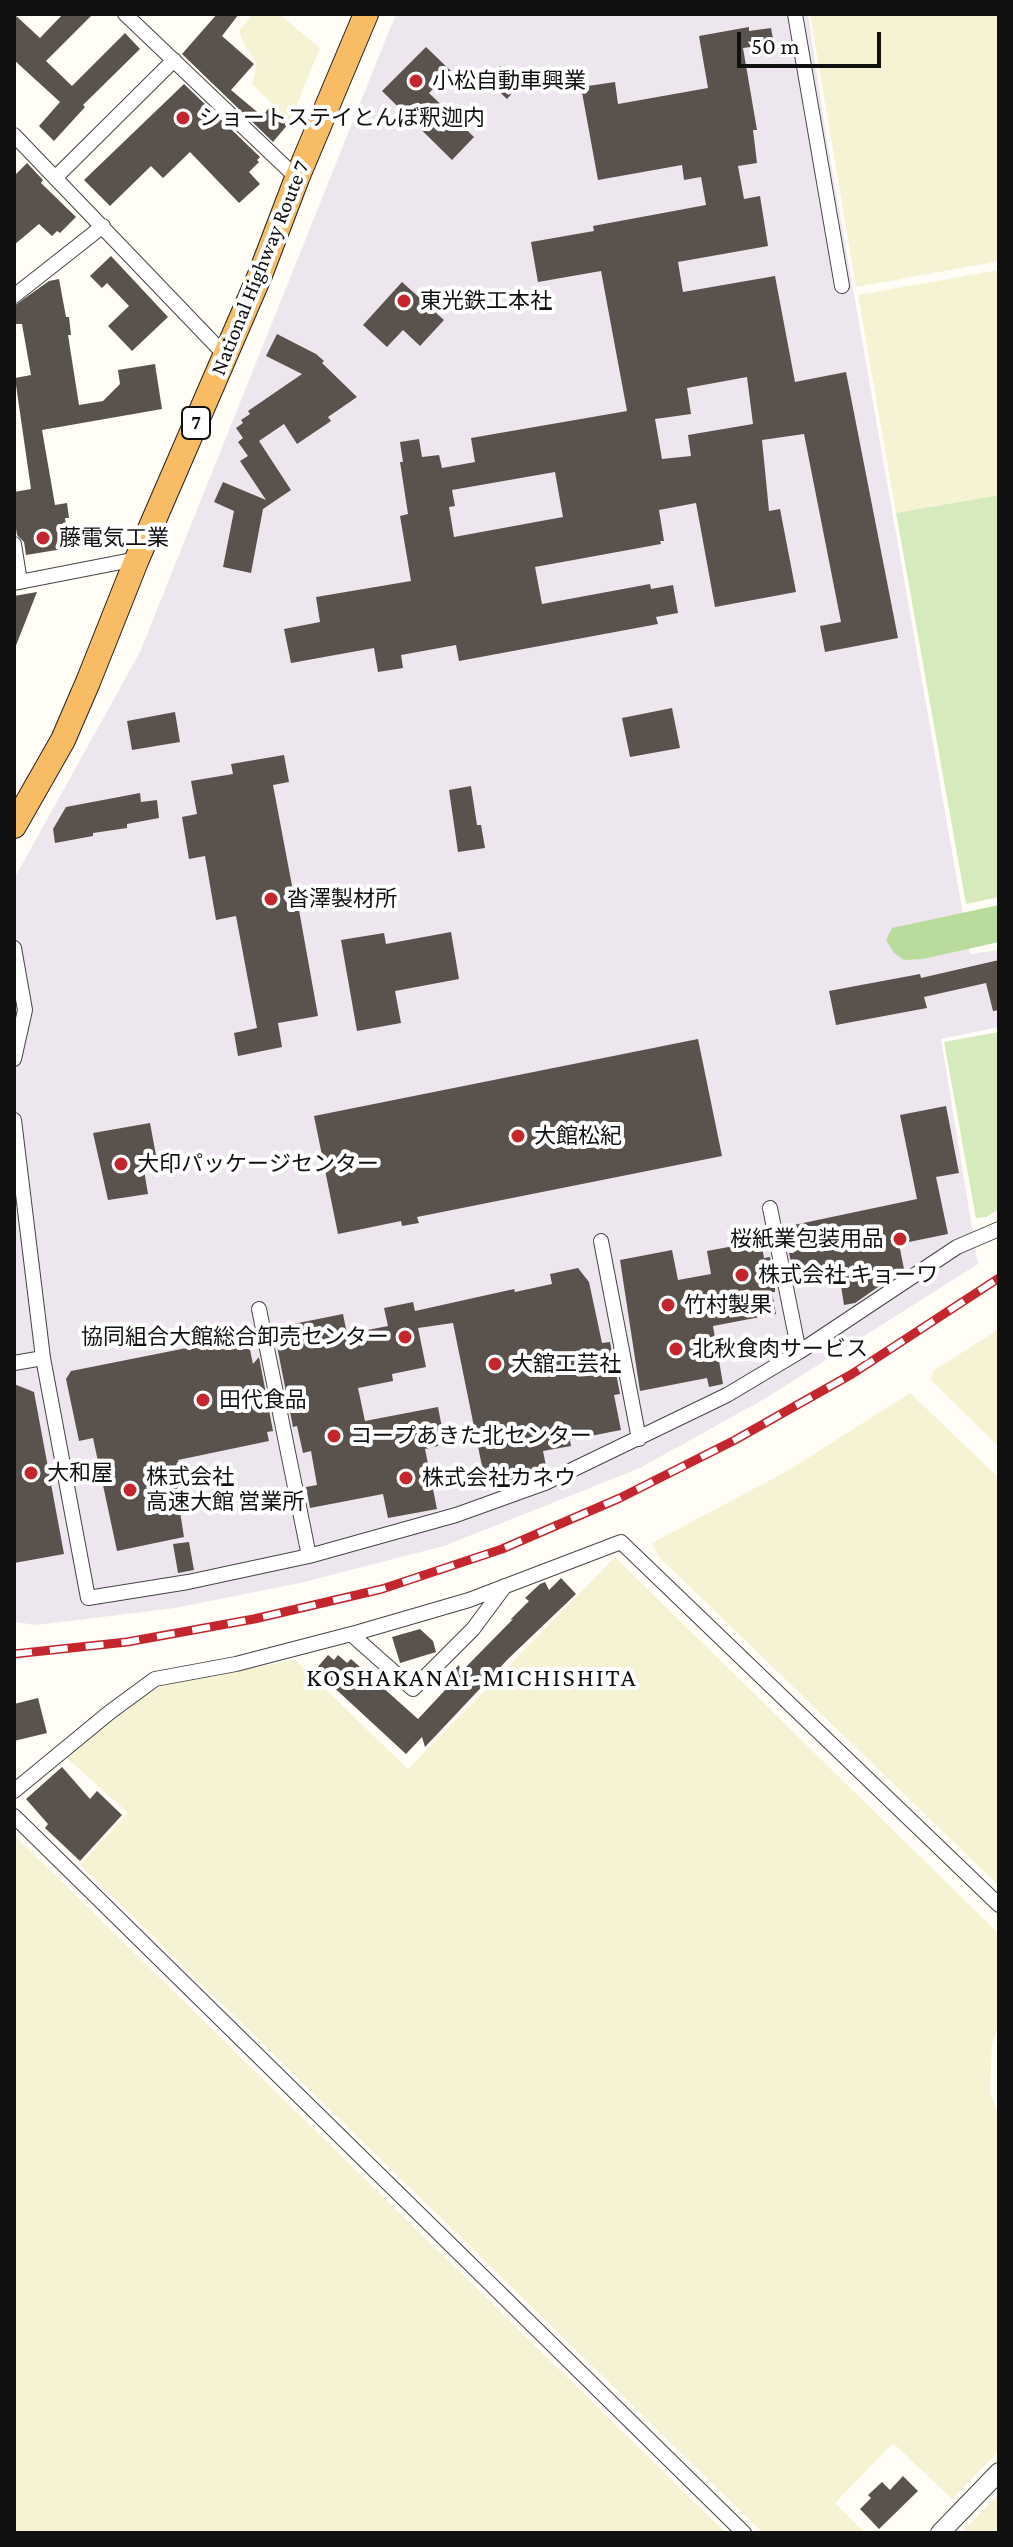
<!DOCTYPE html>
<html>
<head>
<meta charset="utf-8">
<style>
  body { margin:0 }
  #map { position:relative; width:1013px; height:2547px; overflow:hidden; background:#fffdf5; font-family:"Crimson Pro",serif }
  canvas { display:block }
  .frame { position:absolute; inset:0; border:16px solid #111; pointer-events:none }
  .scale { position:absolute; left:737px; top:32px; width:144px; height:36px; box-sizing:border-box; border:4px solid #111; border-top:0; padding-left:10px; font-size:24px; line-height:28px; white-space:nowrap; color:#111; -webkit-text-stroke:6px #fff; paint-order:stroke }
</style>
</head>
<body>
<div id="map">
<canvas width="1013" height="2547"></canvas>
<div class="frame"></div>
<div class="scale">50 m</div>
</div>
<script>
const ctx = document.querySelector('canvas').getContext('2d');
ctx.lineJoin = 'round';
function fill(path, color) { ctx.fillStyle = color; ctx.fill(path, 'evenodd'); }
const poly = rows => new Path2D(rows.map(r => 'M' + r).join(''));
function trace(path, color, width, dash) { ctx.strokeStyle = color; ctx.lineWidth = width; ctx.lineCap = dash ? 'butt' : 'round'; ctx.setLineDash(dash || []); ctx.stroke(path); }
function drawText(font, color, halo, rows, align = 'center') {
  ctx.font = font + ' "Crimson Pro","Noto Sans JP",serif'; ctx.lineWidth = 8; ctx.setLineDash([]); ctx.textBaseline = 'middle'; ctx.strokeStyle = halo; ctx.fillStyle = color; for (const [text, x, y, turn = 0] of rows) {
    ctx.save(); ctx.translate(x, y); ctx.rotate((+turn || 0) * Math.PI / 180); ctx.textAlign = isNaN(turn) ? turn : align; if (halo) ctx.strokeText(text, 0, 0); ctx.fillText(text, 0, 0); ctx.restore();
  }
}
const industrial = poly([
  [396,14,808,14,826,135,970,954,999,950,999,1027,941,1039,978,1264,766,1398,640,1468,444,1546,300,1583,175,1608,37,1625,14,1622,14,879,140,652]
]);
const farmland = poly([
  [252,14,279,14,320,48,290,121,252,84,257,64,243,42,239,31],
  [810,14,999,14,999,261,856,287],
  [999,270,999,495,896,513,858,295],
  [999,1329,999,1447,931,1380,933,1371],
  [910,1393,999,1478,999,1886,660,1558,652,1543,789,1470],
  [615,1557,999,1934,999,2023,992,2044,990,2093,999,2115,999,2451,952,2499,893,2443,835,2503,865,2533,763,2533,80,1865,128,1813,67,1758,119,1712,147,1693,171,1683,295,1660,408,1769],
  [14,1835,726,2533,14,2533],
  [999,2494,999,2533,961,2533]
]);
const green = poly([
  [999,495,999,897,966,904,896,513],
  [999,1032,999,1209,986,1217,976,1218,944,1042]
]);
const forest = poly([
  [999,905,999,942,923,959,904,960,894,953,886,940,892,928]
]);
const building = poly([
  [14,14,40,38,63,14,93,14,46,61,72,86,125,33,140,49,83,105,85,107,54,141,39,126,60,102,14,60],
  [217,14,239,14,222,36,254,64,231,90,262,116,270,107,289,123,273,142,182,54],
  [749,27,749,31,771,28,774,44,743,48,757,130,753,130,757,163,738,166,744,199,760,196,768,246,678,262,683,292,775,276,795,382,846,372,898,638,825,652,820,626,841,622,804,434,762,440,769,511,780,509,796,592,715,607,696,503,659,510,664,541,660,541,661,544,535,567,542,604,650,584,651,589,673,585,678,613,656,617,658,624,459,661,456,645,401,655,403,668,378,672,374,648,291,663,284,629,320,622,316,597,411,581,400,516,408,514,400,462,403,462,400,442,419,439,422,457,439,455,442,468,475,462,471,438,627,411,601,271,538,282,531,242,594,231,593,226,706,205,701,177,684,180,682,165,598,180,581,87,615,82,618,104,708,88,699,36],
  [747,377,753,424,688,435,691,456,662,459,655,419,691,414,687,388],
  [555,472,563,517,454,537,449,507,455,506,452,490],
  [426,47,451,71,429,93,474,137,452,160,382,91],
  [500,66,520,84,507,99,488,81],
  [184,84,260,157,257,160,259,162,249,172,260,184,239,203,190,152,163,178,151,166,110,206,84,180],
  [27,163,43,180,41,183,76,217,60,233,57,231,52,236,39,224,14,245,14,176],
  [111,256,168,317,132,351,108,326,129,306,107,283,102,288,90,276],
  [59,279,66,317,69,317,71,335,68,335,79,405,103,401,120,384,118,370,155,364,162,409,42,430,55,505,67,503,69,518,65,518,69,548,26,555,24,542,17,535,14,515,14,492,31,489,15,378,31,375,22,324,14,324,14,306,49,281],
  [402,282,444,320,420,346,403,330,387,347,363,325],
  [277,334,316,354,324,361,322,363,357,397,328,417,331,421,297,444,284,424,259,441,291,490,263,509,251,573,223,567,234,511,214,502,223,482,266,500,240,461,248,456,238,442,243,438,236,428,243,423,241,420,250,414,248,411,302,374,266,356],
  [37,592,15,648,14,647,14,596],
  [672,708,680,748,630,757,622,718],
  [175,712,180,742,132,750,127,721],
  [284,755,289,782,273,785,293,891,306,888,310,908,299,910,318,1016,278,1023,282,1047,238,1056,234,1033,257,1028,236,916,216,920,205,856,189,859,182,817,197,814,191,781,233,774,231,764],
  [471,786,477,825,481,825,485,848,458,852,449,790],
  [140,793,141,802,157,800,159,818,127,824,127,828,93,833,93,836,55,843,53,829,66,807],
  [451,932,459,979,395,991,401,1023,357,1031,341,940,384,933,386,944],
  [999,960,999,1010,993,1011,986,983,924,997,927,1008,836,1025,829,991,920,974,921,978],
  [698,1039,722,1156,417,1217,419,1223,402,1226,401,1221,338,1234,314,1116],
  [946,1106,959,1173,936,1177,948,1234,899,1244,904,1269,855,1303,844,1305,839,1273,795,1281,789,1253,794,1253,789,1226,917,1199,900,1115],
  [150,1123,157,1161,143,1164,148,1194,108,1200,93,1133],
  [761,1241,764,1258,770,1257,775,1285,775,1292,772,1292,776,1314,713,1326,723,1384,709,1387,707,1378,640,1391,620,1260,672,1250,678,1280,711,1274,707,1251],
  [578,1268,589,1282,602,1343,610,1342,620,1394,614,1395,621,1430,570,1440,571,1446,543,1451,547,1471,522,1479,486,1486,453,1323,418,1328,426,1367,392,1374,393,1381,358,1388,365,1421,438,1407,444,1438,436,1439,438,1446,425,1449,437,1509,388,1518,383,1494,310,1508,306,1487,317,1485,311,1451,303,1453,297,1426,293,1427,275,1336,283,1326,343,1314,347,1334,388,1326,384,1308,413,1302,415,1311,514,1289,515,1292,552,1284,550,1274],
  [247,1336,253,1364,259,1357,273,1431,267,1432,269,1441,178,1460,183,1492,177,1493,184,1537,117,1551,93,1438,79,1441,66,1379,71,1371],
  [14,1384,34,1392,64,1554,14,1563],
  [189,1542,194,1570,178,1573,173,1544],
  [561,1578,576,1594,508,1659,425,1747,422,1737,406,1754,315,1670,328,1655,334,1660,338,1655,347,1663,351,1659,418,1719,447,1688,441,1682,459,1665,461,1672,513,1619,510,1620,529,1601,525,1598,540,1584,545,1582,549,1590],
  [420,1629,433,1641,436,1652,400,1663,392,1637],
  [38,1698,47,1733,14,1741,14,1704],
  [62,1767,90,1799,97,1791,122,1815,80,1861,45,1828,48,1824,26,1799],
  [903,2476,918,2491,879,2529,860,2509,871,2498,868,2495,882,2482,890,2490]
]);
const minor = poly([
  [125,14,297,178],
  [795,14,842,286],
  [14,135,225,355],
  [55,178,174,60],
  [14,296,103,226],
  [14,544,20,582],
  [14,583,137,559],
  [14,948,25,1010,14,1059],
  [14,1120,43,1358,88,1598,188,1582,309,1556,456,1515,545,1483,727,1395,799,1352,957,1247,999,1229],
  [770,1208,799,1352],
  [601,1241,639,1439],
  [259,1309,309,1556],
  [14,1363,43,1358],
  [351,1634,413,1689,473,1629,505,1586],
  [14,1791,110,1712,155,1679,236,1664,359,1632,469,1600,621,1542,999,1905],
  [14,1816,744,2533]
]);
const tertiary = poly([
  [940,2533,999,2472]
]);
const trunk = poly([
  [14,826,63,740,88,682,137,559,260,275,297,178,366,14]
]);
const rail = poly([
  [14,1654,127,1642,254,1619,382,1589,502,1549,620,1498,735,1440,852,1374,999,1278]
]);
const markers = [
  [416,81,8,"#c4262e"],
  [183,118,8,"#c4262e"],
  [404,301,8,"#c4262e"],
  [43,538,8,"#c4262e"],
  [271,899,8,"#c4262e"],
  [518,1136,8,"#c4262e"],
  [121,1164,8,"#c4262e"],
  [900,1239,8,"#c4262e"],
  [742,1275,8,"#c4262e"],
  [668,1305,8,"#c4262e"],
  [405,1337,8,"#c4262e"],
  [676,1349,8,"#c4262e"],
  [495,1364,8,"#c4262e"],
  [203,1400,8,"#c4262e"],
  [334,1436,8,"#c4262e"],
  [31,1473,8,"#c4262e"],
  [406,1478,8,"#c4262e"],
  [130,1490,8,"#c4262e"]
];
const shields = [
  [196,423,28]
];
const shieldNames = [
  ["7",196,423]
];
const poiNames = [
  ["小松自動車興業",432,81],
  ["ショートステイとんぼ釈迦内",199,118],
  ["東光鉄工本社",420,301],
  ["藤電気工業",59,538],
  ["沓澤製材所",287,899],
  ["大館松紀",534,1136],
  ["大印パッケージセンター",137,1164],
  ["桜紙業包装用品",884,1239,"right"],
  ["株式会社 キョーワ",758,1275],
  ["竹村製果",684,1305],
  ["協同組合大館総合卸売センター",389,1337,"right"],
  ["北秋食肉サービス",692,1349],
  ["大舘工芸社",511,1364],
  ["田代食品",219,1400],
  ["コープあきた北センター",350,1436],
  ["大和屋",47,1473],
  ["株式会社",146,1477],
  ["高速大館 営業所",146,1502],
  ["株式会社カネウ",422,1478]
];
const streetNames = [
  ["National Highway Route 7",260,268,-68]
];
const quarterNames = [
  ["KOSHAKANAI-MICHISHITA",472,1678]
];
fill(industrial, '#eee6ef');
fill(farmland, '#f6f3d4');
fill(green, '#d5ebbd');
fill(forest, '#b9dc9c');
fill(building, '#5a524d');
trace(minor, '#444', 16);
trace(tertiary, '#444', 20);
trace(trunk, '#222', 26);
trace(minor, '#fff', 14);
trace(tertiary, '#fff', 18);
trace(trunk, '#f7bc64', 24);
trace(rail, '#c4262e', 9);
trace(rail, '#fff', 6, [18]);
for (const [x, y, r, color] of markers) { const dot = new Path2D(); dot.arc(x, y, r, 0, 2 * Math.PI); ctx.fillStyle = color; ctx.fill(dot); trace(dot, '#fff', 3); }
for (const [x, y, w] of shields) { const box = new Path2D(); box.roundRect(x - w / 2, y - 16, w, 32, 6); ctx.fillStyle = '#fff'; ctx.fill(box); trace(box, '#111', 2); }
drawText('bold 20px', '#111', null, shieldNames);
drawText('22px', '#111', '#fff', poiNames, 'left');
drawText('22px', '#111', '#fff', streetNames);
ctx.letterSpacing = '2px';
drawText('26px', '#111', '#fff', quarterNames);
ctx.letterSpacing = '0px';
</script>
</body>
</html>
